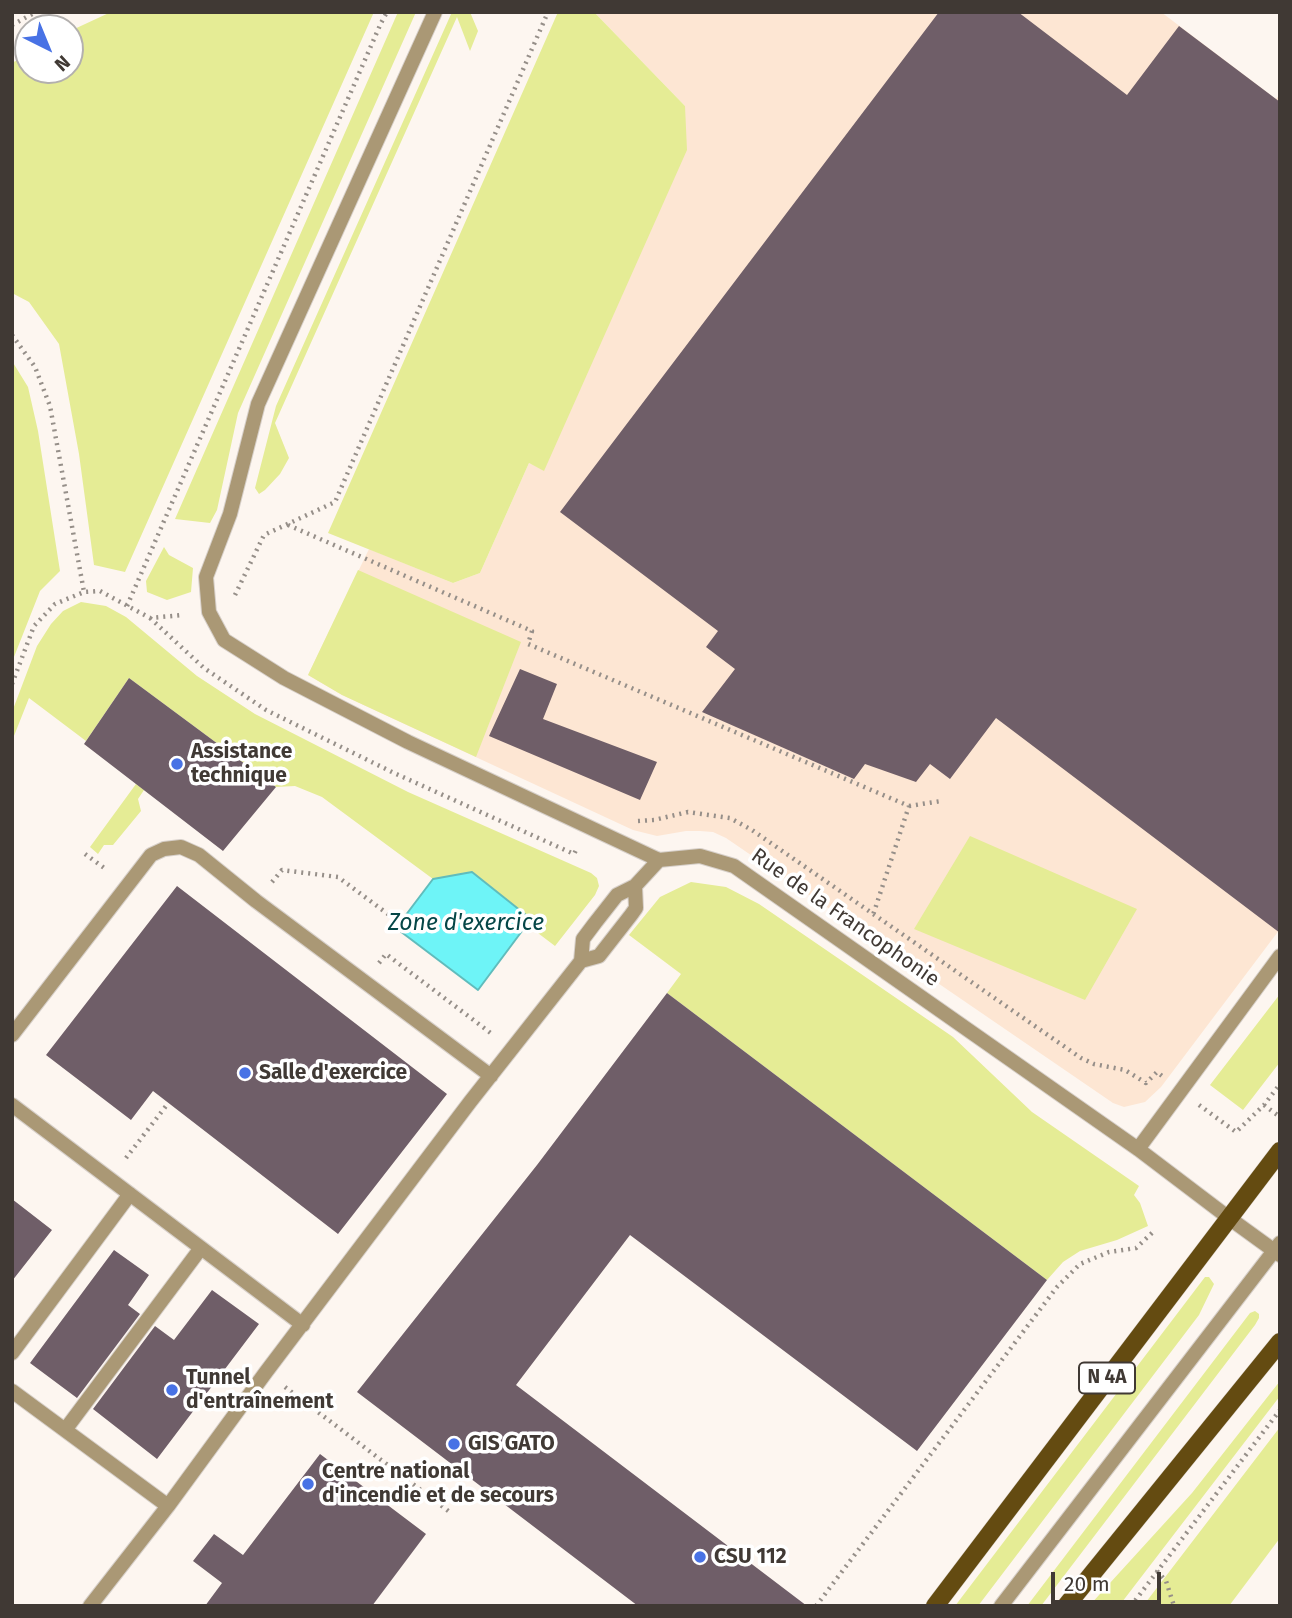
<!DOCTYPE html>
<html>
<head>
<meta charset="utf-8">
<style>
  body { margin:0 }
  #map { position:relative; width:1292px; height:1618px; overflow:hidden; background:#fdf6f0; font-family:"Fira Sans",sans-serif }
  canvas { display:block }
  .frame { position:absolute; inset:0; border:14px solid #403934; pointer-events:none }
  .north { position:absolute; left:14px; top:14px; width:70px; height:70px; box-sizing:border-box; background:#fff; border:2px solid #b3b0ae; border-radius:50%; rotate:137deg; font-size:19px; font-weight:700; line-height:28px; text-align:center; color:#403934 }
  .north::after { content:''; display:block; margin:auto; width:24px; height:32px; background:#4872e5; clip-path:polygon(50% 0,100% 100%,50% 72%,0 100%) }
  .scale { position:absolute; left:1051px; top:1572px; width:110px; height:32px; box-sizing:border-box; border:4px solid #403934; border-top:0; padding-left:9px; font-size:21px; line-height:24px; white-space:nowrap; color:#403934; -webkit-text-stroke:5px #fff; paint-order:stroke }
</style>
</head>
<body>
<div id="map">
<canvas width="1292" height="1618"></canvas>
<div class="frame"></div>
<div class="north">N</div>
<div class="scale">20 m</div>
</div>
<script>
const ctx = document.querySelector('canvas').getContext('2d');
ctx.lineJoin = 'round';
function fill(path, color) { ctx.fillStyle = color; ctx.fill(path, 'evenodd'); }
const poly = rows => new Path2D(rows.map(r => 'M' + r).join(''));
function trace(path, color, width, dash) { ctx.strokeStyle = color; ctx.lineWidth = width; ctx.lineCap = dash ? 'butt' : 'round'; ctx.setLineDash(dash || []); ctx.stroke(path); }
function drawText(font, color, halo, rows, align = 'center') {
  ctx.font = font + ' "Fira Sans",sans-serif'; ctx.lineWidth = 7; ctx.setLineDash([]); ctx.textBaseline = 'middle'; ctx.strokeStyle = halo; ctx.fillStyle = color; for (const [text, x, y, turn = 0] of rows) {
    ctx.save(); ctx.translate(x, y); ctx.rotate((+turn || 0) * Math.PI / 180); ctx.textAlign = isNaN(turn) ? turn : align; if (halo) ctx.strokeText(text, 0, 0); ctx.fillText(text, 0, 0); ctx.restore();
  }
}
const built = poly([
  [594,12,1161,12,1276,99,1280,94,1280,929,1161,1087,1145,1102,1124,1107,1113,1103,726,838,713,832,700,831,686,831,657,836,633,830,342,695,308,675,369,549,453,583,480,573,529,463,544,470,685,106]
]);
const green = poly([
  [111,12,374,12,125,572,94,565,79,454,59,344,29,302,12,293,12,63,28,54,28,70,70,70,70,31],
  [398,12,416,12,238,413,217,510,210,523,175,519],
  [452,12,470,12,478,31,470,51,457,17,275,423,289,458,280,474,265,490,259,494,255,488,276,406],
  [558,12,594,12,685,106,687,150,544,471,529,463,480,573,453,583,328,533],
  [12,361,28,387,38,431,60,571,40,591,12,662],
  [164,547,169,555,193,568,191,592,167,600,147,592,146,581],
  [358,570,521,642,476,757,342,695,308,675],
  [81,602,106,606,126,617,197,676,255,714,408,792,591,873,597,878,599,886,595,895,555,946,526,924,531,919,472,872,433,879,322,797,295,786,276,787,129,678,86,741,29,698,12,741,12,712,37,646,51,624,63,611],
  [136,784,144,790,138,799,141,811,113,845,104,845,98,854,90,847],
  [970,836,1137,909,1085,1000,914,929],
  [691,882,726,887,759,904,953,1037,1032,1112,1139,1186,1134,1195,1140,1203,1148,1226,1117,1240,1080,1251,1063,1262,1047,1280,667,993,681,974,629,935,660,897],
  [1280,994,1280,1062,1243,1110,1210,1085],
  [1205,1277,1209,1277,1214,1284,1199,1315,978,1606,955,1606],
  [1255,1311,1259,1314,1259,1318,1255,1325,1041,1606,1027,1606,1250,1313],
  [1280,1381,1280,1396,1119,1606,1089,1606,1192,1493],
  [1280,1427,1280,1538,1229,1606,1143,1606]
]);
const water = poly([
  [472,872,531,919,478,990,396,928,433,879,472,872]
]);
const building = poly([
  [939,12,1018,12,1127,95,1179,26,1280,102,1280,933,996,718,950,779,930,764,916,782,865,764,854,779,702,712,735,669,706,647,718,631,560,512],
  [520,669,557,684,543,719,657,762,640,800,489,736],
  [129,678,276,787,223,851,84,744],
  [177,886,447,1094,338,1234,153,1091,131,1120,46,1055],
  [667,993,1047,1280,917,1451,630,1235,516,1385,807,1606,638,1606,357,1392,537,1165],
  [12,1199,52,1230,12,1281],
  [114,1250,149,1275,128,1305,140,1314,77,1398,30,1363],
  [212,1290,259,1324,157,1459,93,1409,155,1326,174,1340],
  [320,1454,426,1534,372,1606,205,1606,222,1583,193,1561,214,1534,243,1555]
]);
const path = poly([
  [12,25,36,12],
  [12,335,35,367,50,406,84,592],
  [288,525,532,631,528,644,909,806,873,915],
  [235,595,264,535,335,502,548,12],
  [127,606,381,23,387,12],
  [150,618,204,668,266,710,394,773,574,854,577,848],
  [12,684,34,626,55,604,84,592,100,591,150,618,183,615],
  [909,806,941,801],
  [638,821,654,820,688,812,730,818,752,830,1081,1058,1094,1064,1125,1070,1146,1083,1157,1072,1162,1076],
  [85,854,107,870],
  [272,882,282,870,338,877,400,923],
  [379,963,386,954,492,1034],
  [1199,1105,1236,1132,1264,1105,1280,1084],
  [1264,1105,1280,1117],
  [126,1158,166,1106],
  [285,1387,451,1513],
  [1157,1571,1166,1581,1174,1606],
  [816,1606,1057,1287,1080,1264,1109,1252,1136,1248,1153,1232],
  [1131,1606,1280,1410]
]);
const lane = poly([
  [435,12,258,404,230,514,206,577,209,612,224,640,284,678,408,742,659,860,700,856,734,866,1138,1149,1229,1218],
  [581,961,599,956,631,915,636,908,635,886],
  [12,1035,151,855,164,849,181,847,199,855,256,901,491,1076],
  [12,1105,303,1325],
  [1138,1149,1280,956],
  [12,1353,130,1194],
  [12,1391,168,1506],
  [65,1430,201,1248],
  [90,1606,168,1506,266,1372,470,1102,581,961,583,939,595,923,617,895,635,886,659,860],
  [1001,1606,1280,1243]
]);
const street = poly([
  [1229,1218,1280,1255]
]);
const primary = poly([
  [935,1606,1280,1151],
  [1066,1606,1280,1342]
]);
const markers = [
  [177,764,7,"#4872e5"],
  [245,1073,7,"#4872e5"],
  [172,1390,7,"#4872e5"],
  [454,1444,7,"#4872e5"],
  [308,1484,7,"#4872e5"],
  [700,1557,7,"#4872e5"]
];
const shields = [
  [1107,1378,56]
];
const shieldNames = [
  ["N 4A",1107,1378]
];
const poiNames = [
  ["Assistance",191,752],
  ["technique",191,776],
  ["Salle d'exercice",259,1073],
  ["Tunnel",186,1378],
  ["d'entraînement",186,1402],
  ["GIS GATO",468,1444],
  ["Centre national",322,1472],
  ["d'incendie et de secours",322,1496],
  ["CSU 112",714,1557]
];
const streetNames = [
  ["Rue de la Francophonie",845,918,35]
];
const waterNames = [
  ["Zone d'exercice",466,924]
];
fill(built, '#fde6d3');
fill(green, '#e5ec95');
fill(water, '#6ef4f7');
trace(water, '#60bcbc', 2);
fill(building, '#6f5e68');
trace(lane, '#d7d0ca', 16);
trace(street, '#d7d0ca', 16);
trace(primary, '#d7d0ca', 19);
trace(path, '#968f89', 4.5, [2, 5]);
trace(lane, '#aa9875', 14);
trace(street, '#aa9875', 14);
trace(primary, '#644b11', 18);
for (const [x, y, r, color] of markers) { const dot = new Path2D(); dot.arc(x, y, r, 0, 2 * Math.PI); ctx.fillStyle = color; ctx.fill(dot); trace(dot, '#fff', 2.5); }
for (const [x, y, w] of shields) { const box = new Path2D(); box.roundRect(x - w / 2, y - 15.5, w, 31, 5); ctx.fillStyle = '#fff'; ctx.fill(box); trace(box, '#403934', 2); }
drawText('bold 19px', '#403934', null, shieldNames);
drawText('bold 21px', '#403934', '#fff', poiNames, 'left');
drawText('21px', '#403934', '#fff', streetNames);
drawText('italic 23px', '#054647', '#fff', waterNames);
</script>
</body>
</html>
